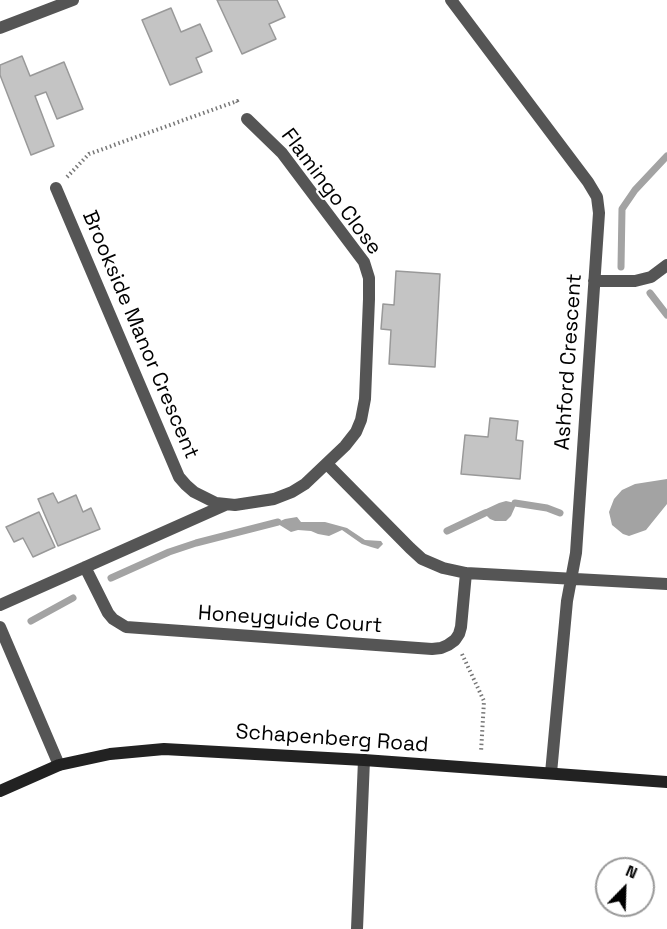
<!DOCTYPE html>
<html>
<head>
<meta charset="utf-8">
<style>
  body { margin:0 }
  #map { position:relative; width:667px; height:929px; overflow:hidden; background:#fff; font-family:"Space Grotesk",sans-serif }
  canvas { display:block }
  .north { position:absolute; left:595px; top:857px; width:60px; height:60px; box-sizing:border-box; background:#fff; border:2px solid #999; border-radius:50%; rotate:23deg; font-size:16px; font-weight:700; line-height:24px; text-align:center; color:#000 }
  .north::after { content:''; display:block; margin:auto; width:21px; height:27px; background:#000; clip-path:polygon(50% 0,100% 100%,50% 72%,0 100%) }
</style>
</head>
<body>
<div id="map">
<canvas width="667" height="929"></canvas>
<div class="north">N</div>
</div>
<script>
const ctx = document.querySelector('canvas').getContext('2d');
ctx.lineJoin = 'round';
function fill(path, color) { ctx.fillStyle = color; ctx.fill(path, 'evenodd'); }
const poly = rows => new Path2D(rows.map(r => 'M' + r).join(''));
function trace(path, color, width, dash) { ctx.strokeStyle = color; ctx.lineWidth = width; ctx.lineCap = dash ? 'butt' : 'round'; ctx.setLineDash(dash || []); ctx.stroke(path); }
function drawText(font, color, halo, rows, align = 'center') {
  ctx.font = font + ' "Space Grotesk",sans-serif'; ctx.lineWidth = 4.5; ctx.setLineDash([]); ctx.textBaseline = 'middle'; ctx.strokeStyle = halo; ctx.fillStyle = color; for (const [text, x, y, turn = 0] of rows) {
    ctx.save(); ctx.translate(x, y); ctx.rotate((+turn || 0) * Math.PI / 180); ctx.textAlign = isNaN(turn) ? turn : align; if (halo) ctx.strokeText(text, 0, 0); ctx.fillText(text, 0, 0); ctx.restore();
  }
}
const water = poly([
  [667,479,667,504,646,530,629,536,623,534,612,525,609,512,614,499,622,490,635,484],
  [506,501,515,503,515,507,511,516,506,521,495,521,490,519,485,514,484,510,499,503],
  [297,517,301,522,325,522,347,528,365,540,381,541,383,544,378,549,371,547,362,544,342,530,329,536,318,534,311,531,298,530,291,532,278,524,278,522,285,519]
]);
const stream = poly([
  [621,267,622,209,635,190,667,156],
  [650,293,667,315],
  [515,503,547,508,560,513],
  [447,531,485,513],
  [111,578,169,552,196,543,278,522],
  [31,621,73,598]
]);
const building = poly([
  [217,0,277,0,285,17,269,24,276,39,242,54,217,0],
  [171,8,181,32,200,24,212,51,196,58,202,72,170,85,142,20,171,8],
  [22,56,30,76,64,62,83,109,57,119,46,92,35,96,54,146,31,155,0,75,0,65,22,56],
  [396,271,440,274,435,367,389,364,391,330,381,329,383,304,394,305,396,271],
  [490,418,518,421,516,440,523,441,520,479,461,474,465,435,488,437,490,418],
  [53,493,58,503,76,495,83,512,91,508,100,529,58,546,38,499,53,493],
  [39,512,55,547,33,557,23,538,14,542,6,527,39,512]
]);
const path = poly([
  [67,177,89,154,237,101,239,105],
  [462,654,484,701,481,752]
]);
const street = poly([
  [451,0,588,182,597,197,599,213,576,553,567,601,551,773],
  [0,28,73,0],
  [56,188,179,477,186,485,194,492,216,503,235,505,274,499,292,492,305,484,345,446,356,432,361,420,365,399,369,299,369,278,364,262,282,153,247,119],
  [594,281,635,281,651,277,667,265],
  [327,464,410,548,422,559,443,568,466,573,667,584],
  [85,567,108,613,113,619,126,627,432,649,441,648,448,645,455,640,459,634,461,627,466,573],
  [0,605,225,505],
  [0,627,59,765],
  [357,929,364,760]
]);
const secondary = poly([
  [0,791,59,765,110,754,164,749,364,760,667,782]
]);
const streetNames = [
  ["Flamingo Close",331,192,53],
  ["Brookside Manor Crescent",140,335,67],
  ["Ashford Crescent",569,362,-86],
  ["Honeyguide Court",290,620,4],
  ["Schapenberg Road",332,739,4]
];
fill(water, '#a3a3a3');
trace(stream, '#a3a3a3', 7);
fill(building, '#c4c4c4');
trace(building, '#999', 1.5);
trace(path, '#777', 4, [1.5, 3]);
trace(street, '#555', 12);
trace(secondary, '#222', 12);
drawText('21px', '#000', '#fff', streetNames);
</script>
</body>
</html>
